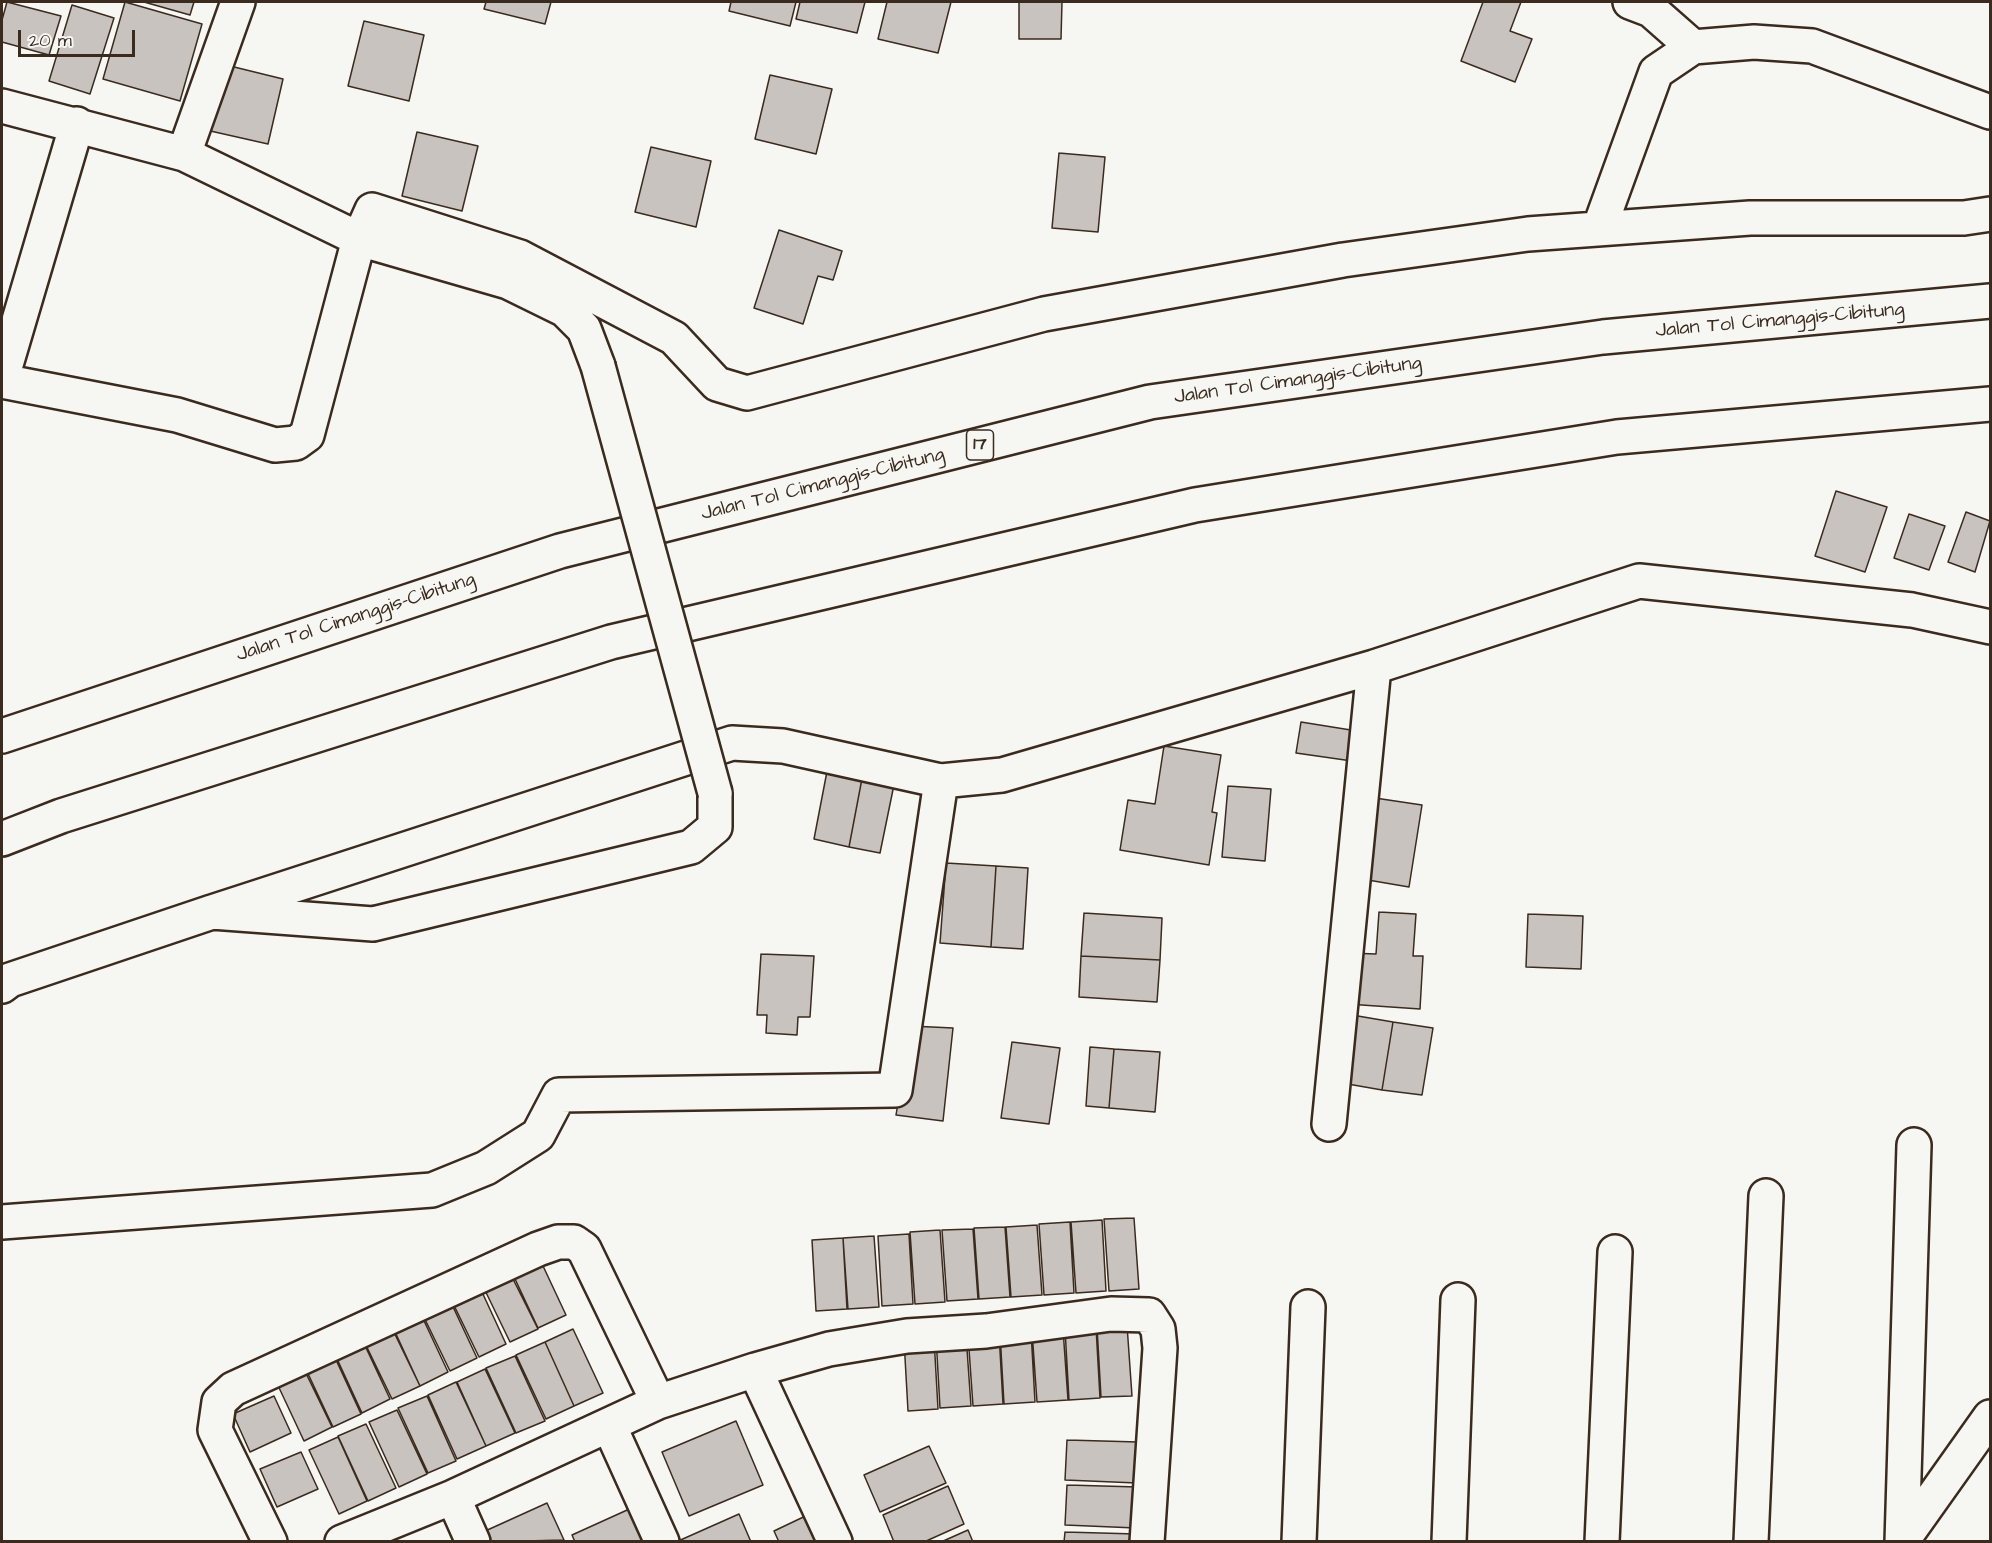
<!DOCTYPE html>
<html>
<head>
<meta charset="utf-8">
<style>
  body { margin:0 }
  #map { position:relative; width:1992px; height:1543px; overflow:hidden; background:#f6f6f2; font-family:"Architects Daughter",sans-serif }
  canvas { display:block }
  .frame { position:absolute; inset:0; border:3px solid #3b2a1e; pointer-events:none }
  .scale { position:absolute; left:18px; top:30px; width:117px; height:27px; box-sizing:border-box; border:3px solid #3b2a1e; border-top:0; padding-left:8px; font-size:18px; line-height:21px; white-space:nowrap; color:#3b2a1e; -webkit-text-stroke:4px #f6f6f2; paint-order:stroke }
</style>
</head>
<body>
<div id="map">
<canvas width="1992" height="1543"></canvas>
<div class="frame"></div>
<div class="scale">20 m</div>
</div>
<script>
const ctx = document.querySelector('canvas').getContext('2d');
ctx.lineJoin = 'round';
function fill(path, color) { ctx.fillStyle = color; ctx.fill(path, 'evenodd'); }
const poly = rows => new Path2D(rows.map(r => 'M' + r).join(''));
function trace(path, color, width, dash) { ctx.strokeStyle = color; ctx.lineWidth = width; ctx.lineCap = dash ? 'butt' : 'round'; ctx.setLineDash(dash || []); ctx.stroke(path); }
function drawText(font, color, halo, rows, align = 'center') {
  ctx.font = font + ' "Architects Daughter",sans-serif'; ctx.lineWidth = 4.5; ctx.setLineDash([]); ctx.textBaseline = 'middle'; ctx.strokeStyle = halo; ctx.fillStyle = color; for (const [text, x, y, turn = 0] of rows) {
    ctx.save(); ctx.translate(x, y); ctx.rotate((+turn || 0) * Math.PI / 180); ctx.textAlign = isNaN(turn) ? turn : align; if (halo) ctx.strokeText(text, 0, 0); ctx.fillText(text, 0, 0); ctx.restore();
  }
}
const building = poly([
  [7,2,61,16,49,55,2,42,2,20,7,2],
  [125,2,202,24,180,101,103,79,125,2],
  [144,2,194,2,190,15,144,2],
  [486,2,551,2,545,24,484,9,486,2],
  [731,2,796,2,790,26,729,11,731,2],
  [800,2,865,2,857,33,796,19,800,2],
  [887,2,951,2,938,53,878,39,887,2],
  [1019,2,1062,2,1061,39,1019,39,1019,2],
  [1483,2,1521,2,1510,31,1532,39,1515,82,1461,61,1483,2],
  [72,5,114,18,90,94,49,81,72,5],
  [364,21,424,35,409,101,348,86,364,21],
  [222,64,283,79,268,144,206,130,222,64],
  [770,75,832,89,816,154,755,139,770,75],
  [417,132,478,146,462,211,402,196,417,132],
  [651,147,711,161,696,227,635,212,651,147],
  [1059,153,1105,157,1098,232,1052,228,1059,153],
  [779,230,842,251,833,280,818,276,803,324,754,308,779,230],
  [1836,491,1887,507,1865,572,1815,556,1836,491],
  [1966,512,1990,521,1975,572,1948,562,1966,512],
  [1909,514,1945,526,1929,570,1894,558,1909,514],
  [1301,722,1357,731,1352,761,1296,753,1301,722],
  [1164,746,1221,755,1212,812,1217,813,1209,865,1120,850,1128,800,1155,804,1164,746],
  [829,761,864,768,849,847,814,839,829,761],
  [864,768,896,775,880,853,849,847,864,768],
  [1228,786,1271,789,1265,861,1222,857,1228,786],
  [1375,798,1422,805,1409,887,1362,879,1375,798],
  [946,863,996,866,991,947,940,943,946,863],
  [996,866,1028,868,1023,949,991,947,996,866],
  [1379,912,1416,914,1413,956,1423,956,1420,1009,1347,1004,1349,953,1376,954,1379,912],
  [1084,913,1162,918,1160,960,1081,956,1084,913],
  [1528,914,1583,916,1581,969,1526,967,1528,914],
  [761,954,814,956,810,1017,798,1017,797,1035,766,1033,767,1015,757,1015,761,954],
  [1081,956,1160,960,1157,1002,1079,997,1081,956],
  [1352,1015,1393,1022,1382,1090,1342,1083,1352,1015],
  [1393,1022,1433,1028,1422,1095,1382,1090,1393,1022],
  [911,1026,953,1028,943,1121,896,1115,911,1026],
  [1012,1042,1060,1048,1049,1124,1001,1118,1012,1042],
  [1090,1047,1114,1049,1109,1108,1086,1106,1090,1047],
  [1114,1049,1160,1052,1155,1112,1109,1108,1114,1049],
  [1134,1218,1139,1289,1109,1291,1104,1219,1134,1218],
  [1102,1220,1106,1291,1076,1293,1071,1222,1102,1220],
  [1070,1222,1074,1293,1044,1295,1039,1224,1070,1222],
  [1037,1225,1042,1295,1011,1297,1006,1227,1037,1225],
  [1005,1227,1010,1297,979,1299,974,1228,1005,1227],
  [973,1229,978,1299,947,1301,942,1230,973,1229],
  [940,1230,945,1302,915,1304,910,1232,940,1230],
  [909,1234,913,1304,882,1306,878,1236,909,1234],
  [874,1236,879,1307,848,1309,843,1238,874,1236],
  [843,1238,847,1309,816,1311,812,1240,843,1238],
  [536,1251,566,1315,538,1328,508,1264,536,1251],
  [506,1265,538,1329,510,1342,479,1278,506,1265],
  [476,1279,506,1344,479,1357,448,1293,476,1279],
  [447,1294,477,1358,450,1371,419,1307,447,1294],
  [418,1308,448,1372,420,1386,390,1321,418,1308],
  [389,1322,420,1386,392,1399,361,1335,389,1322],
  [1127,1325,1132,1396,1101,1397,1097,1327,1127,1325],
  [1096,1327,1100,1398,1069,1400,1065,1329,1096,1327],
  [573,1329,603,1393,574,1406,545,1342,573,1329],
  [1063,1329,1068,1400,1037,1402,1032,1331,1063,1329],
  [1031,1331,1035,1402,1004,1404,1000,1333,1031,1331],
  [999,1333,1003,1404,973,1406,968,1335,999,1333],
  [360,1335,390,1399,362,1413,332,1348,360,1335],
  [966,1335,971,1406,940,1408,936,1337,966,1335],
  [934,1338,938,1409,908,1411,904,1340,934,1338],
  [545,1342,574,1406,546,1419,516,1355,545,1342],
  [331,1349,361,1414,333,1427,303,1363,331,1349],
  [515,1356,545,1421,516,1433,486,1368,515,1356],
  [301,1363,332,1427,304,1441,274,1377,301,1363],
  [485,1369,515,1433,486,1446,457,1382,485,1369],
  [456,1382,486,1446,457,1459,428,1395,456,1382],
  [274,1396,291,1433,250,1452,233,1414,274,1396],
  [427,1396,456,1461,428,1473,398,1408,427,1396],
  [397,1410,427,1474,399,1487,369,1422,397,1410],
  [736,1421,763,1485,689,1516,662,1452,736,1421],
  [366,1424,396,1488,368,1501,338,1436,366,1424],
  [338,1437,367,1501,339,1514,309,1450,338,1437],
  [1067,1440,1138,1442,1137,1483,1065,1480,1067,1440],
  [929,1446,946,1483,880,1512,864,1475,929,1446],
  [301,1452,318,1489,277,1507,260,1469,301,1452],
  [1067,1485,1138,1487,1136,1528,1065,1525,1067,1485],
  [948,1486,964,1524,924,1542,894,1542,883,1515,948,1486],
  [547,1503,564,1540,487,1542,483,1532,547,1503],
  [636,1506,652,1542,575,1542,572,1535,636,1506],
  [816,1511,823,1542,779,1542,774,1531,816,1511],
  [739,1514,751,1542,676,1542,739,1514],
  [968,1530,973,1542,941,1542,968,1530],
  [1065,1532,1136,1534,1135,1542,1064,1542,1065,1532]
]);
const minor = poly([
  [1630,2,1651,10,1693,47],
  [2,106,184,154,359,239,372,210,520,257,674,338,717,384,747,393,1044,314,1343,260,1528,234,1750,218,1964,218,1990,214],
  [184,154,238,2],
  [1599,229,1656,72,1693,47,1754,42,1812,46,1990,112],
  [2,378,77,124],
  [2,381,177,415,275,445,296,443,307,435,359,239,508,282,565,310,584,329,598,366],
  [212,912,732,743,783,746,941,781,1002,775,1374,667,1639,581,1912,610,1990,627],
  [2,986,10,980,212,912,373,924,691,847,715,827,715,793],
  [1329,1124,1374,667],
  [2,1222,432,1190,486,1168,538,1135,559,1095,895,1090,941,781],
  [755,1370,829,1349,907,1336,986,1331,1111,1314,1149,1315,1158,1329,1160,1348,1147,1542],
  [609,1425,662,1542],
  [453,1497,473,1542],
  [1902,1541,1990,1417],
  [270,1542,215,1430,219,1402,233,1389,538,1249,558,1242,574,1242,584,1249,658,1402],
  [342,1542,453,1497,658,1402,755,1370,835,1542],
  [1299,1542,1308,1307],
  [1449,1542,1458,1300],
  [1602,1542,1615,1252],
  [1751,1542,1766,1196],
  [1902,1542,1914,1145]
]);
const highway = poly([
  [2,736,560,551,1150,402,1603,337,1990,301],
  [2,839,61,816,611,642,1195,505,1617,437,1990,404]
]);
const minorBridge = poly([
  [598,366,715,793]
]);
const shields = [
  [980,445,27]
];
const shieldNames = [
  ["17",980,445]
];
const streetNames = [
  ["Jalan Tol Cimanggis–Cibitung",1780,321,-5],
  ["Jalan Tol Cimanggis–Cibitung",1298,381,-8],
  ["Jalan Tol Cimanggis–Cibitung",823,485,-14],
  ["Jalan Tol Cimanggis–Cibitung",356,618,-18]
];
fill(building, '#c8c3be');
trace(building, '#3b2a1e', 1.5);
trace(minor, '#3b2a1e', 38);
trace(highway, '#3b2a1e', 38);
trace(minor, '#f6f6f2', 33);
trace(highway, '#f6f6f2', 33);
trace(minorBridge, '#3b2a1e', 38, []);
trace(minorBridge, '#f6f6f2', 33);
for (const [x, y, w] of shields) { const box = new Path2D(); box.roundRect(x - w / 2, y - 15, w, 30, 4.5); ctx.fillStyle = '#f6f6f2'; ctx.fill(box); trace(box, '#3b2a1e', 1.5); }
drawText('bold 18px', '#3b2a1e', null, shieldNames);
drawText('20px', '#3b2a1e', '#f6f6f2', streetNames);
</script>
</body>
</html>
